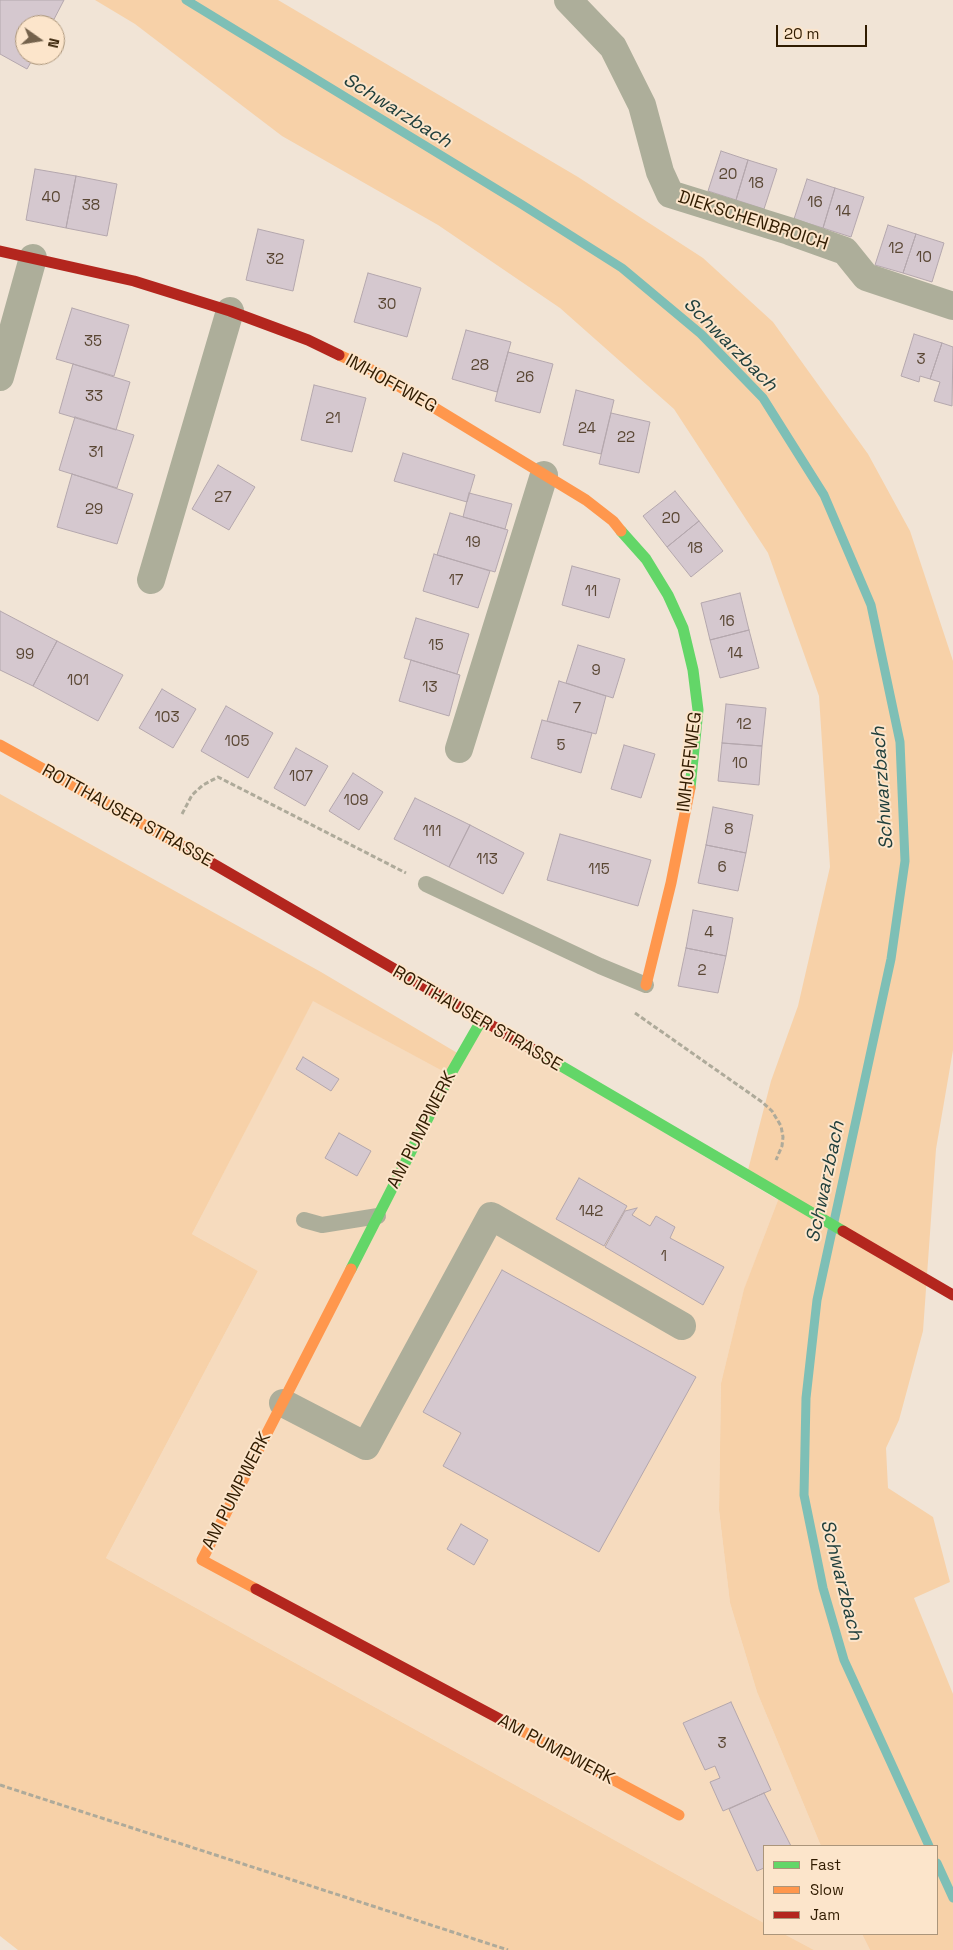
<!DOCTYPE html>
<html>
<head>
<meta charset="utf-8">
<style>
  body { margin:0 }
  #map { position:relative; width:953px; height:1950px; overflow:hidden; background:#f1e4d6; font-family:"Space Grotesk",sans-serif }
  canvas { display:block }
  .legend { position:absolute; left:763px; top:1845px; width:175px; height:90px; box-sizing:border-box; background:#fce5cb; border:1px solid #ab957a; margin:0; padding:6px 9px; list-style:none; font-size:15px; color:#311c01 }
  .legend li { display:flex; align-items:center; gap:10px; height:25px }
  .legend b { width:25px; border:1px solid #ab957a }
  .north { position:absolute; left:15px; top:15px; width:50px; height:50px; box-sizing:border-box; background:#fce5cb; border:1px solid #ab957a; border-radius:50%; rotate:103deg; font-size:14px; font-weight:700; line-height:20px; text-align:center; color:#311c01 }
  .north::after { content:''; display:block; margin:auto; width:18px; height:22px; background:#74624c; clip-path:polygon(50% 0,100% 100%,50% 72%,0 100%) }
  .scale { position:absolute; left:776px; top:25px; width:91px; height:22px; box-sizing:border-box; border:2px solid #311c01; border-top:0; padding-left:6px; font-size:15px; line-height:18px; white-space:nowrap; color:#311c01; -webkit-text-stroke:4px #fce5cb; paint-order:stroke }
</style>
</head>
<body>
<div id="map">
<canvas width="953" height="1950"></canvas>
<ul class="legend">
<li><b style="height:6px;background:#63d668"></b>Fast</li>
<li><b style="height:6px;background:#ff974d"></b>Slow</li>
<li><b style="height:6px;background:#b3261e"></b>Jam</li>
</ul>
<div class="north">N</div>
<div class="scale">20 m</div>
</div>
<script>
const ctx = document.querySelector('canvas').getContext('2d');
ctx.lineJoin = 'round';
function fill(path, color) { ctx.fillStyle = color; ctx.fill(path, 'evenodd'); }
const poly = rows => new Path2D(rows.map(r => 'M' + r).join(''));
function trace(path, color, width, dash) { ctx.strokeStyle = color; ctx.lineWidth = width; ctx.lineCap = dash ? 'butt' : 'round'; ctx.setLineDash(dash || []); ctx.stroke(path); }
function drawText(font, color, halo, rows, align = 'center') {
  ctx.font = font + ' "Space Grotesk",sans-serif'; ctx.lineWidth = 4; ctx.setLineDash([]); ctx.textBaseline = 'middle'; ctx.strokeStyle = halo; ctx.fillStyle = color; for (const [text, x, y, turn = 0] of rows) {
    ctx.save(); ctx.translate(x, y); ctx.rotate((+turn || 0) * Math.PI / 180); ctx.textAlign = isNaN(turn) ? turn : align; if (halo) ctx.strokeText(text, 0, 0); ctx.fillText(text, 0, 0); ctx.restore();
  }
}
const built = poly([
  [313,1000,448,1074,481,1024,778,1200,744,1290,721,1383,719,1510,730,1603,757,1692,821,1846,764,1846,764,1923,106,1558,258,1271,192,1234],
  [784,1934,862,1934,870,1950,814,1950]
]);
const green = poly([
  [95,0,278,0,578,177,703,258,773,322,868,454,910,531,953,661,953,1050,936,1149,923,1331,899,1420,886,1448,888,1488,933,1517,950,1582,914,1598,953,1694,953,1950,870,1950,862,1934,937,1934,937,1846,821,1846,757,1692,730,1603,719,1510,721,1383,744,1289,778,1200,748,1170,771,1081,798,1006,830,867,819,696,768,553,674,409,560,308,438,225,282,136,135,24],
  [0,794,321,972,459,1054,448,1074,313,1001,192,1234,258,1271,106,1558,764,1923,764,1934,784,1934,814,1950,18,1950,0,1936]
]);
const stream = poly([
  [186,0,521,204,622,268,701,334,763,398,824,495,871,605,900,742,905,861,891,959,817,1300,806,1398,804,1495,823,1588,844,1660,929,1846],
  [937,1863,953,1898]
]);
const building = poly([
  [0,0,64,0,51,25,25,25,25,55,35,55,27,69,0,54,0,0],
  [721,151,748,160,736,200,708,191,721,151],
  [748,160,777,169,764,209,736,200,748,160],
  [35,169,76,176,66,228,26,220,35,169],
  [76,176,117,184,107,236,66,228,76,176],
  [807,179,835,188,823,228,794,219,807,179],
  [835,188,864,197,851,237,823,228,835,188],
  [888,225,916,234,903,273,875,265,888,225],
  [258,229,304,240,293,291,246,280,258,229],
  [916,234,944,243,932,282,903,273,916,234],
  [368,273,421,288,407,337,354,322,368,273],
  [72,308,129,325,114,376,56,359,72,308],
  [466,330,511,342,497,392,452,379,466,330],
  [914,334,942,343,930,379,920,376,919,382,901,376,914,334],
  [942,343,953,347,952,406,934,401,940,382,930,379,942,343],
  [508,352,553,364,540,413,495,401,508,352],
  [73,364,130,382,116,430,59,413,73,364],
  [314,385,366,398,352,452,301,440,314,385],
  [576,390,614,400,601,454,563,445,576,390],
  [611,413,650,422,639,473,599,464,611,413],
  [75,417,134,435,117,488,59,470,75,417],
  [403,453,475,475,467,502,394,481,403,453],
  [218,465,255,487,229,530,192,509,218,465],
  [72,474,133,494,117,544,57,527,72,474],
  [675,491,699,521,667,547,643,516,675,491],
  [469,493,512,504,505,529,463,517,469,493],
  [450,513,508,530,495,572,437,555,450,513],
  [699,521,723,551,691,577,667,547,699,521],
  [434,554,490,571,478,608,423,591,434,554],
  [572,566,620,579,609,618,562,605,572,566],
  [740,593,749,630,710,640,701,603,740,593],
  [0,611,57,641,33,686,0,670,0,611],
  [416,618,469,634,457,674,404,658,416,618],
  [749,630,759,668,720,678,710,640,749,630],
  [57,641,123,675,98,721,33,686,57,641],
  [578,645,625,659,613,698,566,683,578,645],
  [411,660,460,675,449,716,399,701,411,660],
  [559,681,606,696,596,734,547,721,559,681],
  [162,689,196,709,173,748,139,728,162,689],
  [726,704,766,708,762,746,722,743,726,704],
  [226,706,273,733,248,778,201,751,226,706],
  [542,720,592,733,581,773,531,758,542,720],
  [722,743,762,746,759,785,718,781,722,743],
  [624,745,655,754,641,798,611,789,624,745],
  [296,748,328,766,305,806,274,788,296,748],
  [353,773,383,792,359,830,329,811,353,773],
  [415,798,470,825,449,867,394,839,415,798],
  [713,807,753,815,746,853,706,845,713,807],
  [470,825,524,853,503,894,449,867,470,825],
  [560,834,651,860,638,906,547,880,560,834],
  [706,845,746,853,738,891,698,883,706,845],
  [693,910,733,918,726,956,686,948,693,910],
  [686,948,726,956,718,993,678,986,686,948],
  [303,1057,339,1079,331,1091,296,1069,303,1057],
  [339,1133,371,1151,357,1176,325,1158,339,1133],
  [579,1178,627,1206,604,1246,556,1219,579,1178],
  [637,1208,632,1215,650,1226,656,1216,675,1227,670,1238,724,1267,703,1305,605,1247,625,1211,637,1208],
  [502,1270,696,1377,599,1552,443,1466,461,1433,423,1412,502,1270],
  [461,1524,488,1540,474,1565,447,1549,461,1524],
  [731,1702,771,1790,723,1811,710,1782,720,1778,715,1766,705,1770,683,1723,731,1702],
  [764,1793,791,1846,764,1846,764,1868,757,1871,729,1809,764,1793]
]);
const path = poly([
  [182,814,192,795,203,785,218,777,406,873],
  [635,1013,762,1102,772,1111,781,1126,783,1137,782,1146,776,1160],
  [0,1785,508,1950]
]);
const lane = poly([
  [426,884,600,966,646,985],
  [304,1220,322,1225,378,1216]
]);
const street = poly([
  [568,0,613,47,642,105,660,172,670,194,789,231,845,251,866,277,953,306],
  [0,377,33,258],
  [151,580,230,311],
  [459,749,544,475],
  [283,1403,366,1446,491,1216,682,1326]
]);
const fast = poly([
  [621,531,646,559,668,595,683,628,693,670,698,710,690,788],
  [539,1053,843,1231],
  [351,1269,450,1075,481,1021]
]);
const slow = poly([
  [339,355,374,371,586,500,613,521,621,531],
  [0,745,186,848],
  [646,985,671,883,690,788],
  [256,1589,202,1560,351,1269],
  [511,1725,679,1815]
]);
const jam = poly([
  [0,251,134,281,230,311,308,340,339,355],
  [186,848,539,1053],
  [843,1231,953,1295],
  [256,1589,511,1725]
]);
const numberNames = [
  ["20",728,175],
  ["18",756,184],
  ["40",51,198],
  ["16",815,203],
  ["38",91,206],
  ["14",843,212],
  ["12",896,249],
  ["10",924,258],
  ["32",275,260],
  ["30",387,305],
  ["35",93,342],
  ["3",921,360],
  ["28",480,366],
  ["26",525,378],
  ["33",94,397],
  ["21",333,419],
  ["24",587,429],
  ["22",626,438],
  ["31",96,453],
  ["27",223,498],
  ["29",94,510],
  ["20",671,519],
  ["19",473,543],
  ["18",695,549],
  ["17",456,581],
  ["11",591,592],
  ["16",727,622],
  ["15",436,646],
  ["14",735,654],
  ["99",25,655],
  ["9",596,671],
  ["101",78,681],
  ["13",430,688],
  ["7",577,709],
  ["103",167,718],
  ["12",744,725],
  ["105",237,742],
  ["5",561,746],
  ["10",740,764],
  ["107",301,777],
  ["109",356,801],
  ["8",729,830],
  ["111",432,832],
  ["113",487,860],
  ["6",722,868],
  ["115",599,870],
  ["4",709,933],
  ["2",702,971],
  ["142",591,1212],
  ["1",664,1257],
  ["3",722,1744]
];
const streetNames = [
  ["DIEKSCHENBROICH",753,221,18],
  ["IMHOFFWEG",391,384,29],
  ["IMHOFFWEG",690,762,-83],
  ["ROTTHAUSER STRASSE",127,816,29],
  ["ROTTHAUSER STRASSE",477,1019,30],
  ["AM PUMPWERK",422,1130,-63],
  ["AM PUMPWERK",237,1491,-63],
  ["AM PUMPWERK",556,1750,28]
];
const waterNames = [
  ["Schwarzbach",397,111,32],
  ["Schwarzbach",730,345,45],
  ["Schwarzbach",883,788,-94],
  ["Schwarzbach",826,1182,-78],
  ["Schwarzbach",841,1580,76]
];
fill(built, '#f6dbbe');
fill(green, '#f7d1a8');
trace(stream, '#7ebfb6', 9);
fill(building, '#d5c8cf');
trace(building, '#b4a7ad', 1);
trace(path, '#aeaa9a', 3, [5, 2.5]);
trace(lane, '#adae9a', 16);
trace(street, '#adae9a', 28);
trace(fast, '#63d668', 11);
trace(slow, '#ff974d', 11);
trace(jam, '#b3261e', 11);
drawText('15px', '#5a4734', null, numberNames);
drawText('18px', '#311c01', '#fce5cb', streetNames);
drawText('italic 19px', '#203f3c', '#fce5cb', waterNames);
</script>
</body>
</html>
